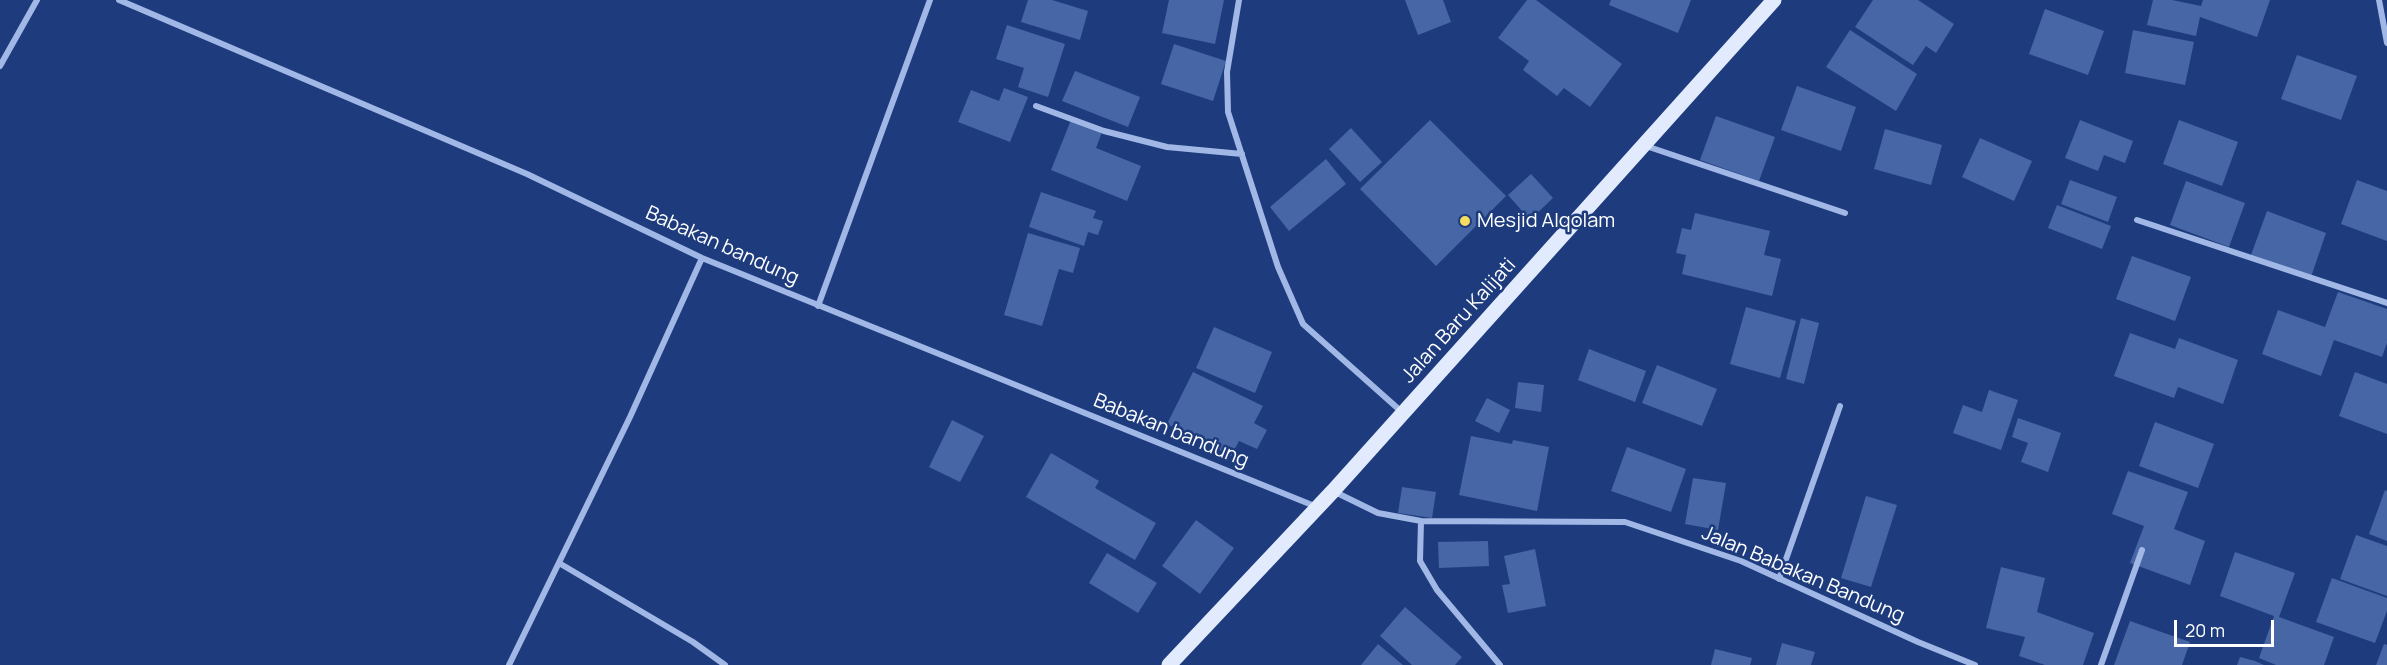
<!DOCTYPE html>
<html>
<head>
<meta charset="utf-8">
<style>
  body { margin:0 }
  #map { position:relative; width:2387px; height:665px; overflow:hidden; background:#1e3c7d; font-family:Manrope,sans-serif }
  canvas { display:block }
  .scale { position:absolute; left:2174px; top:620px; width:100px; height:27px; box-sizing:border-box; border:3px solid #fff; border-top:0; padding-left:8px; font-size:18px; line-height:21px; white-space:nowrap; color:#fff; -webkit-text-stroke:4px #1e3c7d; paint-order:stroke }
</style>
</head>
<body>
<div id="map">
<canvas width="2387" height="665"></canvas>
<div class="scale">20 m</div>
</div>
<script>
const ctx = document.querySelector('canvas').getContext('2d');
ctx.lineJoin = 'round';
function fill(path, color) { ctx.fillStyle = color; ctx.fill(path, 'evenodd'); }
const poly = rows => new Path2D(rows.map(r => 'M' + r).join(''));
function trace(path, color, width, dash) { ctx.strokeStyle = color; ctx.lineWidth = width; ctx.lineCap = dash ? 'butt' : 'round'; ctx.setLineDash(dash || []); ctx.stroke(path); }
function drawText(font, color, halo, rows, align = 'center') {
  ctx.font = font + ' Manrope,sans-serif'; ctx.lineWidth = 5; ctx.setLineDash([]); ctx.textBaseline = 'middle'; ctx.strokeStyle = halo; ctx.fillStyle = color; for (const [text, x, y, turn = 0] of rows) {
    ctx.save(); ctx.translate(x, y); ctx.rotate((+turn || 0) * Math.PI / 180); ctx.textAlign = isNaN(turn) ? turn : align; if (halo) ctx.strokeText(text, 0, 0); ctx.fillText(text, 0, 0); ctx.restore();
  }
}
const building = poly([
  [1028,0,1052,0,1088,11,1080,40,1021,22],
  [1169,0,1224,0,1215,44,1162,33],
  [1405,0,1443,0,1451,22,1418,35],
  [1527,0,1536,0,1622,64,1590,107,1564,88,1557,96,1523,70,1529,61,1498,38],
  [1611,0,1691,0,1678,33,1609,5],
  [1873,0,1918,0,1954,24,1936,53,1926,46,1913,65,1855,27],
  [2153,0,2172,0,2201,6,2203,0,2270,0,2257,37,2200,17,2196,36,2147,25],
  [2045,9,2104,31,2088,75,2029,54],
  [1007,25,1065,44,1048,97,1018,87,1024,68,996,59],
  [1850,30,1917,74,1896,111,1826,67],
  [2133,30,2194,42,2185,85,2125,73],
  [1174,44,1226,61,1213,101,1161,84],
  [2297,55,2357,76,2341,120,2281,99],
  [1075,71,1140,97,1128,127,1062,101],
  [1797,86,1856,107,1841,151,1781,130],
  [1004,88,1028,97,1010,142,958,122,971,90,999,101],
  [1716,116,1775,137,1759,181,1700,160],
  [1071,120,1102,132,1096,148,1141,166,1127,201,1051,170],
  [1430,120,1506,196,1436,266,1360,189],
  [2080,120,2133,141,2125,163,2104,155,2098,171,2065,158],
  [2179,120,2238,142,2222,186,2163,164],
  [1351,128,1382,162,1360,182,1329,149],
  [1885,129,1942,145,1931,185,1874,169],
  [1980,138,2032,161,2014,201,1962,177],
  [1326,159,1346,184,1289,231,1270,207],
  [1531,174,1553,198,1530,220,1508,195],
  [2070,180,2117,197,2108,222,2061,204],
  [2357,180,2387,191,2387,241,2341,224],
  [2186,181,2245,203,2229,247,2170,225],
  [1041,192,1096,211,1093,218,1103,221,1098,235,1088,232,1084,246,1029,227],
  [2057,205,2111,226,2102,249,2048,228],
  [2267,211,2326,233,2311,277,2251,255],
  [1695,213,1770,231,1764,255,1781,259,1772,296,1682,274,1686,255,1676,253,1682,228,1691,230],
  [1028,233,1080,248,1073,273,1059,269,1042,326,1004,315],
  [2132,256,2191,277,2175,321,2116,299],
  [2338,292,2387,309,2387,343,2382,357,2334,340,2321,376,2262,354,2278,310,2325,327],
  [1746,307,1796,321,1780,378,1730,364],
  [1801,318,1819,323,1804,384,1786,379],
  [1214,327,1272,352,1255,393,1196,368],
  [2130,333,2175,349,2179,338,2238,360,2223,404,2178,387,2174,398,2114,376],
  [1589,349,1646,371,1635,402,1578,380],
  [1657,365,1717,389,1702,426,1642,403],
  [1193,372,1263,406,1254,423,1267,430,1257,449,1239,441,1231,456,1167,424],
  [2355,372,2387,384,2387,434,2339,416],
  [1518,382,1544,385,1541,412,1515,408],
  [1989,390,2018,400,2001,450,1953,433,1963,405,1982,412],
  [1487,398,1510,410,1499,433,1475,421],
  [2018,418,2061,433,2048,472,2021,462,2028,443,2012,437],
  [952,420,984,436,960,482,929,467],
  [2155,422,2214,444,2198,488,2139,466],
  [1471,436,1512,444,1513,440,1549,447,1537,511,1459,495],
  [1627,447,1686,469,1671,512,1611,491],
  [1051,453,1099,481,1095,488,1156,523,1135,560,1026,497],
  [2128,471,2188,492,2174,529,2205,541,2190,585,2130,563,2144,526,2112,514],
  [1693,478,1726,483,1718,530,1685,524],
  [1402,487,1436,492,1432,518,1398,513],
  [2385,490,2387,491,2387,541,2369,534],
  [1866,496,1897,505,1871,587,1841,578],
  [1196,520,1234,548,1200,594,1162,566],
  [2356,535,2387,546,2387,596,2340,579],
  [1488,541,1489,566,1439,568,1438,542],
  [1535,549,1546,606,1508,613,1502,585,1510,584,1504,556],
  [2235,552,2295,573,2279,617,2334,637,2324,665,2276,665,2259,658,2274,616,2220,596],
  [1107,553,1157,583,1138,613,1089,583],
  [2001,567,2045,578,2037,612,2094,633,2083,665,2045,665,2019,656,2025,637,1986,628],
  [2332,578,2387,598,2387,611,2375,643,2316,622],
  [1405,607,1462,657,1455,665,1412,665,1380,636],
  [2130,621,2190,642,2182,665,2114,665],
  [1782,643,1815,652,1811,665,1776,665],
  [1378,644,1403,665,1361,665],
  [2384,644,2387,645,2387,665,2376,665],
  [1715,649,1752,658,1750,665,1711,665],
  [2240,657,2255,661,2264,665,2237,665]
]);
const minor = poly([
  [119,0,527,174,702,258,1317,507],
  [1239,0,1227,72,1228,112,1278,267,1303,324,1403,413],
  [2379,0,2387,43],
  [0,66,37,0],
  [1036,106,1104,131,1167,147,1242,154],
  [1646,146,1845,213],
  [2137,220,2387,303],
  [818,306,930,0],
  [1333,491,1378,513,1421,521,1625,522,1741,561,1918,642,1975,665],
  [1421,521,1420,561,1437,590,1500,665],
  [559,563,693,642,725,665],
  [1779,579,1840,406],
  [509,665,630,417,702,258],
  [2101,665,2142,550]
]);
const primary = poly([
  [1169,665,1333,491,1774,0]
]);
const markers = [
  [1465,221,6,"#f6dd60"]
];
const poiNames = [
  ["Mesjid Alqolam",1477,221]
];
const streetNames = [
  ["Babakan bandung",722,246,24],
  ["Jalan Baru Kalijati",1459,321,-48],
  ["Babakan bandung",1171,431,22],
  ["Jalan Babakan Bandung",1803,575,23]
];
fill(building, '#4666a6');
trace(minor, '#a1b8e7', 6);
trace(primary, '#e2eafd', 15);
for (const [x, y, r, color] of markers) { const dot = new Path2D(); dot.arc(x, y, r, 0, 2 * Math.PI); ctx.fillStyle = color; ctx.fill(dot); trace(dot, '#1e3c7d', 2); }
drawText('20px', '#fff', '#1e3c7d', poiNames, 'left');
drawText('20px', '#fff', '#1e3c7d', streetNames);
</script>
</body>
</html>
